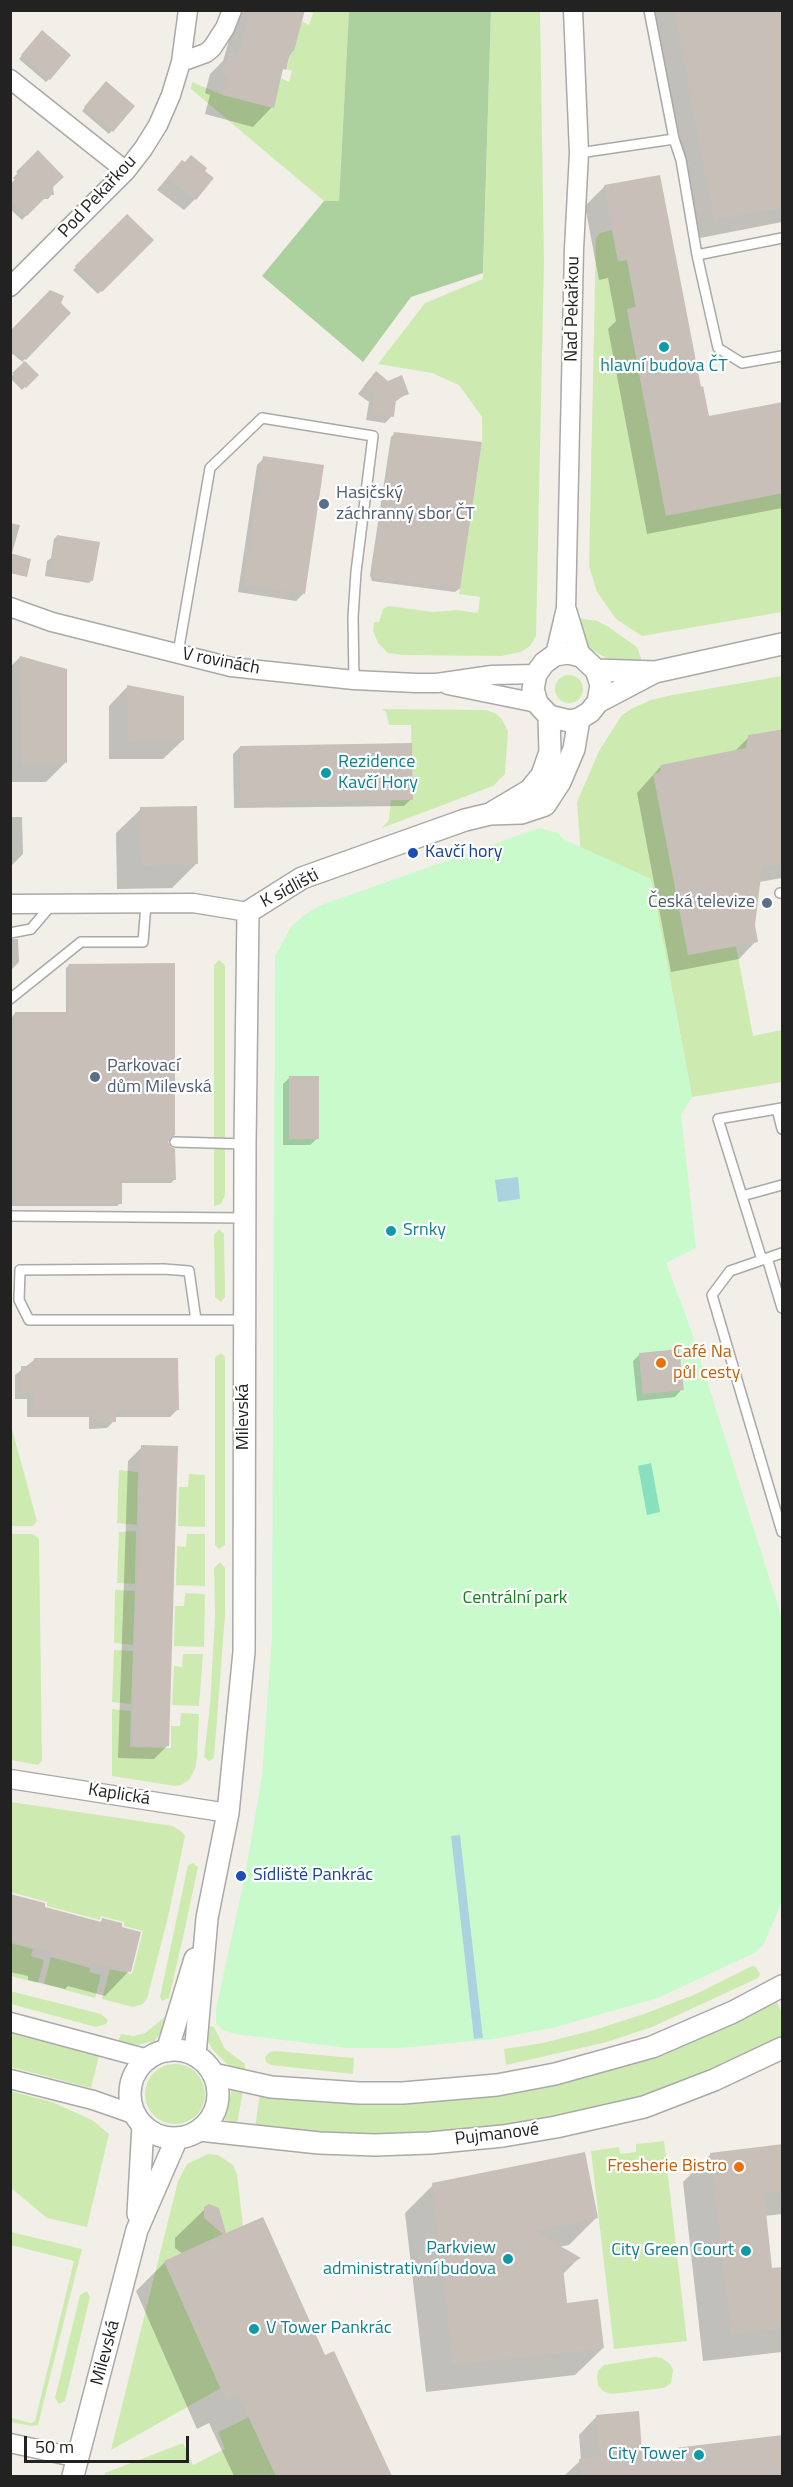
<!DOCTYPE html>
<html>
<head>
<meta charset="utf-8">
<style>
  body { margin:0 }
  #map { position:relative; width:793px; height:2487px; overflow:hidden; background:#f2efe9; font-family:"Titillium Web",sans-serif }
  canvas { display:block }
  .frame { position:absolute; inset:0; border:12px solid #222; pointer-events:none }
  .scale { position:absolute; left:24px; top:2436px; width:165px; height:27px; box-sizing:border-box; border:3px solid #222; border-top:0; padding-left:8px; font-size:18px; line-height:21px; white-space:nowrap; color:#222; -webkit-text-stroke:4px #fff; paint-order:stroke }
</style>
</head>
<body>
<div id="map">
<canvas width="793" height="2487"></canvas>
<div class="frame"></div>
<div class="scale">50 m</div>
</div>
<script>
const ctx = document.querySelector('canvas').getContext('2d');
ctx.lineJoin = 'round';
function fill(path, color) { ctx.fillStyle = color; ctx.fill(path, 'evenodd'); }
const poly = rows => new Path2D(rows.map(r => 'M' + r).join(''));
function trace(path, color, width, dash) { ctx.strokeStyle = color; ctx.lineWidth = width; ctx.lineCap = dash ? 'butt' : 'round'; ctx.setLineDash(dash || []); ctx.stroke(path); }
function drawText(font, color, halo, rows, align = 'center') {
  ctx.font = font + ' "Titillium Web",sans-serif'; ctx.lineWidth = 4.5; ctx.setLineDash([]); ctx.textBaseline = 'middle'; ctx.strokeStyle = halo; ctx.fillStyle = color; for (const [text, x, y, turn = 0] of rows) {
    ctx.save(); ctx.translate(x, y); ctx.rotate((+turn || 0) * Math.PI / 180); ctx.textAlign = isNaN(turn) ? turn : align; if (halo) ctx.strokeText(text, 0, 0); ctx.fillText(text, 0, 0); ctx.restore();
  }
}
const grass = poly([
  [307,11,349,11,339,201,324,201,191,89,192,82,223,95,273,108,281,78,289,82,292,71,286,69,302,21,309,25,313,13],
  [491,11,540,11,544,261,536,636,530,646,521,652,501,656,402,655,388,653,378,643,373,631,374,622,379,622,383,609,389,606,434,612,457,610,478,613,480,597,459,594,482,442,482,417,459,385,432,373,378,364,425,303,483,279],
  [612,230,618,261,627,260,636,307,627,309,666,515,782,493,782,612,642,636,616,619,597,592,589,566,596,238,600,233],
  [578,618,597,621,607,626,637,647,642,661,622,662,608,659,590,649,585,642],
  '555 689a14 14 0 1 1 28 0a14 14 0 1 1-28 0Z',
  [782,676,782,729,748,735,750,748,660,765,661,771,659,771,688,955,736,946,753,1036,782,1030,782,1082,692,1097,656,905,583,883,577,802,599,751,622,715,633,708,651,700,672,695],
  [382,709,486,710,495,713,501,718,508,731,505,774,493,786,382,828,389,820,391,800,413,799,411,725,389,725,386,712],
  [219,960,225,965,225,1195,221,1204,214,1206,214,965],
  [219,1229,224,1234,225,1297,221,1302,215,1297,214,1235],
  [221,1353,225,1357,225,1545,219,1549,215,1545,215,1357],
  [10,1422,37,1521,33,1526,11,1526],
  [119,1470,138,1472,137,1525,117,1523],
  [189,1474,205,1475,205,1527,178,1526,179,1487,188,1487],
  [136,1531,135,1584,117,1583,119,1532],
  [10,1534,33,1534,39,1539,42,1761,38,1765,11,1760],
  [187,1534,205,1534,205,1586,176,1585,177,1546,186,1547],
  [220,1562,225,1568,225,1615,214,1758,209,1761,204,1757,210,1705,215,1615,214,1568],
  [115,1590,135,1591,133,1645,114,1643],
  [185,1593,205,1594,204,1647,174,1646,175,1606,184,1606],
  [114,1650,133,1651,131,1704,112,1702],
  [183,1654,203,1654,199,1706,172,1705,174,1666,182,1667],
  [112,1709,131,1711,130,1747,171,1748,171,1726,180,1726,181,1713,199,1714,197,1758,195,1769,189,1780,181,1785,175,1786,112,1776],
  [11,1802,173,1826,182,1832,185,1836,168,1917,147,1999,143,2004,133,2007,102,1999,110,1969,132,1974,143,1931,124,1926,124,1922,101,1916,100,1920,47,1906,47,1902,11,1892],
  [193,1863,198,1867,184,1933,169,1998,162,2001,160,1997,188,1865],
  [10,1943,33,1949,31,1956,44,1960,38,1983,11,1976],
  [51,1957,90,1968,89,1972,101,1975,95,1998,44,1984],
  [752,1966,756,1967,760,1974,758,1978,652,2027,607,2042,506,2065,504,2049,543,2043,594,2030,644,2014,696,1994],
  [10,1991,101,2014,108,2020,106,2024,96,2027,11,2004],
  [776,2001,782,2013,782,2036,709,2074,640,2098,544,2123,389,2138,319,2135,255,2127,260,2093,373,2102,702,2037],
  [166,2016,170,2017,165,2028,154,2041,138,2045,118,2042,121,2034,134,2036,145,2033],
  [205,2025,214,2027,225,2049,245,2064,245,2071,228,2065,214,2051,208,2042],
  [10,2033,99,2056,91,2088,11,2067],
  [275,2051,354,2058,353,2074,271,2065,266,2062,265,2057,270,2052],
  '145 2094a30 30 0 1 1 60 0a30 30 0 1 1-60 0Z',
  [232,2089,243,2091,237,2124,224,2119],
  [10,2091,52,2102,92,2120,109,2134,87,2227,47,2218,11,2188],
  [664,2141,687,2341,614,2349,591,2151,619,2147,620,2154,636,2152,636,2144],
  [208,2154,218,2155,233,2165,237,2174,243,2226,164,2261,221,2388,111,2450,178,2181,187,2164],
  [11,2232,82,2249,38,2425,32,2426,11,2422,11,2418,31,2423,35,2421,74,2261,11,2245],
  [87,2291,90,2297,65,2401,59,2404,55,2398,80,2295],
  [654,2357,662,2358,670,2364,673,2370,671,2383,664,2388,611,2394,603,2391,598,2385,597,2378,598,2371,604,2365],
  [249,2417,276,2476,105,2476,105,2473,183,2443,193,2465,225,2449,218,2432]
]);
const forest = poly([
  [349,11,491,11,483,273,411,297,363,362,262,276,324,201,339,201]
]);
const park = poly([
  [539,828,558,833,563,839,651,879,692,1097,681,1115,696,1248,666,1263,691,1330,782,1618,782,1901,764,1944,756,1952,658,1998,552,2028,493,2039,400,2048,347,2048,235,2034,221,2029,216,2023,216,2009,245,1876,262,1776,272,1636,275,956,291,927,303,916,319,906],
  [679,1349,684,1390,643,1394,639,1353],
  [460,1835,483,2038,482,2038,474,2039,451,1836]
]);
const pitch = poly([
  [651,1463,660,1512,647,1515,638,1466]
]);
const water = poly([
  [518,1177,520,1199,498,1202,495,1180],
  [460,1835,483,2038,474,2039,451,1836]
]);
const shadow = poly([
  [237,10,304,10,293,50,281,73,272,107,253,127,205,114,210,95,205,93,210,74,223,61,230,37,225,36],
  [651,10,782,10,782,222,695,239],
  [39,35,49,79,46,82,19,59],
  [106,83,133,106,109,134,82,111],
  [38,152,52,187,52,194,48,199,42,199,22,220,10,209,10,187,16,181,13,178],
  [184,164,195,199,184,210,157,190,172,172],
  [659,176,700,389,708,418,782,404,782,508,647,534,608,329,616,321,608,278,599,280,585,206,604,187],
  [127,216,151,240,98,294,73,270],
  [60,303,69,313,23,361,36,375,22,390,10,378,24,363,10,352,10,333],
  [369,380,388,382,407,393,395,402,392,416,385,423,366,420,369,402,358,394],
  [395,433,459,589,455,592,372,581,370,575,391,437],
  [264,458,303,594,296,601,238,592,257,465],
  [10,523,20,525,10,560],
  [57,536,92,580,89,583,45,576,47,561,51,558,54,539],
  [20,657,66,762,46,782,10,782,10,667],
  [128,686,183,740,163,759,109,759,109,706],
  [782,730,782,878,759,882,753,925,756,941,739,959,671,972,637,793,661,766,733,753,749,737],
  [240,747,411,799,404,806,234,808,233,754],
  [141,809,196,864,172,888,117,889,116,833],
  [10,817,22,817,23,854,10,867],
  [10,939,18,939,19,962,12,969,10,977],
  [69,965,174,1135,167,1143,174,1180,171,1183,121,1183,121,1203,117,1206,12,1206,12,1017,15,1013,66,1013,66,968],
  [290,1077,318,1138,310,1145,283,1145,283,1084],
  [640,1354,682,1389,675,1397,637,1401,633,1361],
  [34,1360,177,1410,170,1417,114,1417,114,1421,107,1428,89,1429,89,1417,27,1417,27,1399,15,1399,15,1375],
  [142,1447,168,1745,154,1759,118,1758,128,1461],
  [10,1896,43,1908,99,1923,103,1920,129,1971,105,1996,68,1986,65,1989,28,1980,28,1976,10,1972],
  [782,2146,782,2214,765,2216,771,2270,782,2268,782,2352,703,2361,683,2182,711,2154],
  [433,2185,597,2217,569,2245,559,2247,579,2258,563,2274,566,2304,603,2348,575,2375,426,2392,405,2213],
  [205,2209,325,2357,333,2353,391,2476,234,2476,209,2423,197,2429,136,2291,165,2262,183,2254,175,2248,175,2238],
  [597,2416,641,2453,782,2437,782,2476,564,2476,581,2460,579,2435]
]);
const building = poly([
  [250,10,305,10,294,51,291,50,286,70,283,69,274,108,223,95,228,76,223,74,229,53,238,56],
  [674,10,783,10,783,207,714,220],
  [42,30,71,55,50,80,21,55],
  [106,81,135,106,113,132,84,107],
  [38,150,64,177,53,187,54,195,48,195,27,216,10,200,10,184,20,175,16,172],
  [191,155,207,168,205,171,214,178,196,200,167,178,182,160,185,162],
  [660,175,701,387,703,386,709,416,783,402,783,493,666,516,627,309,636,307,627,260,618,261,604,185],
  [127,214,154,240,102,292,75,266],
  [50,290,64,296,61,303,71,313,26,360,10,347,10,331],
  [25,361,39,375,26,388,12,373],
  [376,371,388,381,402,375,409,394,396,399,394,417,372,414,375,395,364,386],
  [394,432,482,442,460,589,374,578,372,571],
  [263,456,324,465,305,594,244,585],
  [57,535,100,542,93,581,48,573],
  [10,553,31,559,27,577,10,573],
  [20,656,67,669,67,763,22,764],
  [127,685,184,696,184,740,128,741],
  [783,729,783,864,762,868,755,925,758,942,688,955,653,774,662,772,660,765,746,748,748,735],
  [412,743,413,800,240,802,240,746],
  [197,806,198,864,141,865,140,807],
  [175,963,175,1135,170,1138,168,1142,171,1147,175,1149,176,1180,122,1180,122,1204,15,1204,15,1012,68,1012,69,964],
  [289,1076,319,1076,319,1139,289,1139],
  [679,1349,684,1390,643,1394,639,1353],
  [34,1358,178,1358,179,1410,116,1410,116,1422,96,1422,96,1410,33,1410,33,1393,21,1393,21,1366,33,1366],
  [141,1445,178,1446,169,1746,132,1745],
  [10,1894,45,1903,45,1907,101,1922,102,1918,122,1923,122,1927,141,1932,131,1972,91,1962,90,1966,51,1956,52,1952,10,1941],
  [783,2144,783,2191,764,2193,772,2268,783,2267,783,2328,731,2334,710,2153],
  [585,2152,598,2218,534,2231,581,2258,563,2267,567,2303,598,2299,604,2348,453,2365,432,2183],
  [209,2204,219,2208,226,2233,263,2217,325,2355,334,2351,392,2476,276,2476,238,2395,226,2401,164,2261,223,2234,204,2218,204,2207],
  [639,2411,642,2452,783,2435,783,2476,581,2476,579,2459,599,2456,596,2415]
]);
const service = poly([
  [649,10,674,139],
  [579,153,674,139,681,160,697,255,718,348,742,363,782,356],
  [697,255,782,238],
  [178,653,210,468,262,418,373,436,356,572,353,617,354,680],
  [780,893,782,893],
  [10,933,31,929,53,903],
  [10,999,81,942,143,942,146,904],
  [777,1109,782,1129],
  [175,1142,245,1144],
  [742,1196,782,1185],
  [10,1216,246,1218],
  [782,1253,730,1271,712,1295,782,1532],
  [767,1258,782,1308],
  [762,1260,718,1119,782,1108],
  [196,1320,189,1271,164,1269,20,1270,19,1300,29,1320,245,1320]
]);
const minor = poly([
  [181,62,206,53,212,48,225,28,232,10],
  [10,79,126,171],
  [10,287,126,171,143,149,158,125,171,95,181,62,188,10],
  [10,607,52,622,231,667,354,680,416,683,437,683,492,675,536,674],
  [567,610,581,656],
  [555,655,566,608,574,249,579,153,573,10],
  [448,685,537,703],
  [10,904,193,903,248,912],
  [10,1779,228,1813],
  [10,2022,148,2059],
  [10,2079,93,2100,136,2115],
  [10,2443,78,2458]
]);
const tertiary = poly([
  [596,670,655,672,782,644],
  [598,702,601,685,596,670,581,656,568,653,555,655,544,663,536,674,533,689,537,703,549,716,569,721,579,719,590,712,598,702,655,672],
  [493,812,530,790,542,775,550,752,549,716],
  '130 2094a44 44 0 1 1 88 0a44 44 0 1 1-88 0Z',
  [167,2051,195,1959],
  [195,2055,207,1918,228,1813,244,1652,245,1144,248,912,302,878,465,820,490,814,521,813,545,805,560,782,574,749,579,719],
  [213,2074,271,2087,359,2093,403,2093,497,2085,555,2074,652,2047,733,2012,782,1986],
  [199,2130,319,2143,375,2145,430,2143,503,2136,556,2127,644,2107,714,2080,782,2048],
  [138,2214,143,2125],
  [73,2476,137,2230,177,2138]
]);
const markers = [
  [664,347,6,"#0f9aa8"],
  [324,504,6,"#5c6f8a"],
  [326,773,6,"#0f9aa8"],
  [413,853,6,"#1a4fb4"],
  [767,903,6,"#5c6f8a"],
  [95,1077,6,"#5c6f8a"],
  [391,1231,6,"#0f9aa8"],
  [661,1363,6,"#e8710a"],
  [241,1876,6,"#1a4fb4"],
  [739,2167,6,"#e8710a"],
  [746,2251,6,"#0f9aa8"],
  [508,2259,6,"#0f9aa8"],
  [254,2329,6,"#0f9aa8"],
  [699,2455,6,"#0f9aa8"]
];
const streetNames = [
  ["Pod Pekařkou",98,197,-47],
  ["Nad Pekařkou",573,309,-89],
  ["V rovinách",221,662,11],
  ["K sídlišti",290,889,-28],
  ["Milevská",244,1417,-90],
  ["Kaplická",119,1795,9],
  ["Pujmanové",497,2135,-7],
  ["Milevská",106,2353,-75]
];
const cultureNames = [
  ["hlavní budova ČT",664,367,"center"],
  ["Rezidence",338,763],
  ["Kavčí Hory",338,784],
  ["Srnky",403,1231],
  ["Parkview",496,2249,"right"],
  ["administrativní budova",496,2270,"right"],
  ["City Green Court",734,2251,"right"],
  ["V Tower Pankrác",266,2329],
  ["City Tower",687,2455,"right"]
];
const serviceNames = [
  ["Hasičský",336,494],
  ["záchranný sbor ČT",336,515],
  ["Česká televize",755,903,"right"],
  ["Parkovací",107,1067],
  ["dům Milevská",107,1088]
];
const transitNames = [
  ["Kavčí hory",425,853],
  ["Sídliště Pankrác",253,1876]
];
const foodNames = [
  ["Café Na",673,1353],
  ["půl cesty",673,1374],
  ["Fresherie Bistro",727,2167,"right"]
];
const parkNames = [
  ["Centrální park",515,1599]
];
fill(grass, '#cdebb0');
fill(forest, '#add19e');
fill(park, '#c8facc');
fill(pitch, '#88e0be');
fill(water, '#aad3df');
fill(shadow, '#0003');
fill(building, '#c7bfb8');
trace(service, '#a9a9a9', 12);
trace(minor, '#a9a9a9', 21);
trace(tertiary, '#a9a9a9', 24);
trace(service, '#fff', 9);
trace(minor, '#fff', 18);
trace(tertiary, '#fff', 21);
for (const [x, y, r, color] of markers) { const dot = new Path2D(); dot.arc(x, y, r, 0, 2 * Math.PI); ctx.fillStyle = color; ctx.fill(dot); trace(dot, '#fff', 2); }
drawText('18px', '#222', '#fff', streetNames);
drawText('18px', '#0d838f', '#fff', cultureNames, 'left');
drawText('18px', '#4e5e75', '#fff', serviceNames, 'left');
drawText('18px', '#164399', '#fff', transitNames, 'left');
drawText('18px', '#c56008', '#fff', foodNames, 'left');
drawText('18px', '#0c8416', '#fff', parkNames);
</script>
</body>
</html>
